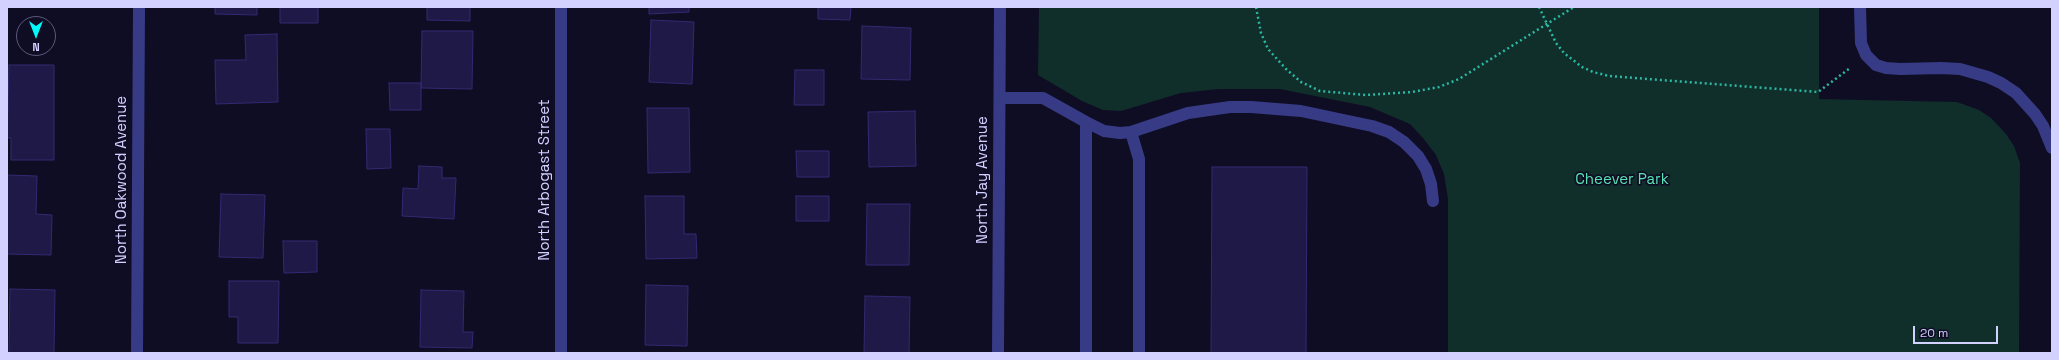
<!DOCTYPE html>
<html>
<head>
<meta charset="utf-8">
<style>
  body { margin:0 }
  #map { position:relative; width:2059px; height:360px; overflow:hidden; background:#0f0d24; font-family:"Space Grotesk",sans-serif }
  canvas { display:block }
  .frame { position:absolute; inset:0; border:8px solid #d2d1ff; pointer-events:none }
  .north { position:absolute; left:16px; top:16px; width:40px; height:40px; box-sizing:border-box; background:#0f0d24; border:1px solid #5d5b7c; border-radius:50%; rotate:180deg; font-size:11px; font-weight:700; line-height:16px; text-align:center; color:#d2d1ff }
  .north::after { content:''; display:block; margin:auto; width:14px; height:18px; background:#00fafc; clip-path:polygon(50% 0,100% 100%,50% 72%,0 100%) }
  .scale { position:absolute; left:1913px; top:326px; width:85px; height:18px; box-sizing:border-box; border:2px solid #d2d1ff; border-top:0; padding-left:5px; font-size:12px; line-height:14px; white-space:nowrap; color:#d2d1ff; -webkit-text-stroke:3px #0f0d24; paint-order:stroke }
</style>
</head>
<body>
<div id="map">
<canvas width="2059" height="360"></canvas>
<div class="frame"></div>
<div class="north">N</div>
<div class="scale">20 m</div>
</div>
<script>
const ctx = document.querySelector('canvas').getContext('2d');
ctx.lineJoin = 'round';
function fill(path, color) { ctx.fillStyle = color; ctx.fill(path, 'evenodd'); }
const poly = rows => new Path2D(rows.map(r => 'M' + r).join(''));
function trace(path, color, width, dash) { ctx.strokeStyle = color; ctx.lineWidth = width; ctx.lineCap = dash ? 'butt' : 'round'; ctx.setLineDash(dash || []); ctx.stroke(path); }
function drawText(font, color, halo, rows, align = 'center') {
  ctx.font = font + ' "Space Grotesk",sans-serif'; ctx.lineWidth = 3.5; ctx.setLineDash([]); ctx.textBaseline = 'middle'; ctx.strokeStyle = halo; ctx.fillStyle = color; for (const [text, x, y, turn = 0] of rows) {
    ctx.save(); ctx.translate(x, y); ctx.rotate((+turn || 0) * Math.PI / 180); ctx.textAlign = isNaN(turn) ? turn : align; if (halo) ctx.strokeText(text, 0, 0); ctx.fillText(text, 0, 0); ctx.restore();
  }
}
const green = poly([
  [1039,7,1819,7,1819,99,1957,102,1979,110,1991,118,2006,134,2014,146,2020,163,2019,353,1448,353,1448,199,1444,174,1436,155,1423,138,1410,124,1370,107,1280,89,1219,89,1181,93,1121,111,1103,110,1082,101,1038,75]
]);
const building = poly([
  [215,7,257,7,257,15,215,14,215,7],
  [280,7,318,7,318,23,280,23,280,7],
  [427,7,470,7,470,21,427,20,427,7],
  [649,7,689,7,689,12,649,14,649,7],
  [818,7,851,7,850,20,818,19,818,7],
  [651,20,694,22,692,84,649,82,651,20],
  [862,26,911,28,910,80,861,79,862,26],
  [422,31,473,31,472,89,421,88,422,31],
  [277,34,278,102,216,104,215,60,246,60,245,35,277,34],
  [9,65,54,65,54,160,11,160,11,138,7,138,9,65],
  [795,70,824,70,824,105,794,105,795,70],
  [389,83,421,83,421,110,390,110,389,83],
  [647,108,689,108,690,172,648,173,647,108],
  [915,111,916,166,869,167,868,112,915,111],
  [366,129,390,129,391,168,367,169,366,129],
  [796,151,829,151,829,177,797,177,796,151],
  [419,166,442,167,442,178,456,178,454,219,402,216,403,188,418,189,419,166],
  [1212,167,1307,167,1306,353,1211,353,1212,167],
  [7,175,37,176,36,214,52,215,51,255,7,254,7,175],
  [221,194,265,195,263,258,219,257,221,194],
  [645,196,684,196,684,234,696,234,697,258,646,259,645,196],
  [796,196,829,196,829,221,796,221,796,196],
  [867,204,910,204,909,265,866,265,867,204],
  [283,241,317,241,317,272,284,273,283,241],
  [229,281,279,281,278,343,238,343,238,317,229,317,229,281],
  [646,285,688,286,687,346,645,345,646,285],
  [10,289,55,290,54,353,9,353,10,289],
  [421,290,464,291,463,332,473,332,472,348,420,347,421,290],
  [865,296,910,297,909,353,864,353,865,296]
]);
const path = poly([
  [1256,7,1261,33,1268,49,1286,69,1301,82,1320,91,1366,95,1412,92,1439,87,1459,79,1574,7],
  [1539,7,1556,43,1564,53,1582,67,1593,72,1609,76,1818,92,1850,68]
]);
const lane = poly([
  [1000,98,1043,98,1086,122,1086,353],
  [1086,122,1104,131,1120,133,1131,132,1188,113,1230,107,1251,107,1301,111,1372,126,1389,132,1404,142,1418,156,1426,169,1431,184,1433,201],
  [1131,132,1139,159,1139,353]
]);
const street = poly([
  [1860,7,1861,43,1866,55,1876,65,1886,68,1900,69,1941,68,1960,69,1988,77,2001,83,2016,93,2035,114,2043,126,2052,148],
  [137,353,139,7],
  [561,353,561,7],
  [998,353,1000,7]
]);
const streetNames = [
  ["North Oakwood Avenue",122,180,-90],
  ["North Arbogast Street",545,180,-90],
  ["North Jay Avenue",983,180,-90]
];
const parkNames = [
  ["Cheever Park",1622,180]
];
fill(green, '#102e2a');
fill(building, '#1e1946');
trace(building, '#322a72', 1);
trace(path, '#2bb9a3', 2.5, [2, 3]);
trace(lane, '#373b85', 12);
trace(street, '#373b85', 12);
drawText('15px', '#d2d1ff', '#0f0d24', streetNames);
drawText('15px', '#59e3b4', '#0f0d24', parkNames);
</script>
</body>
</html>
